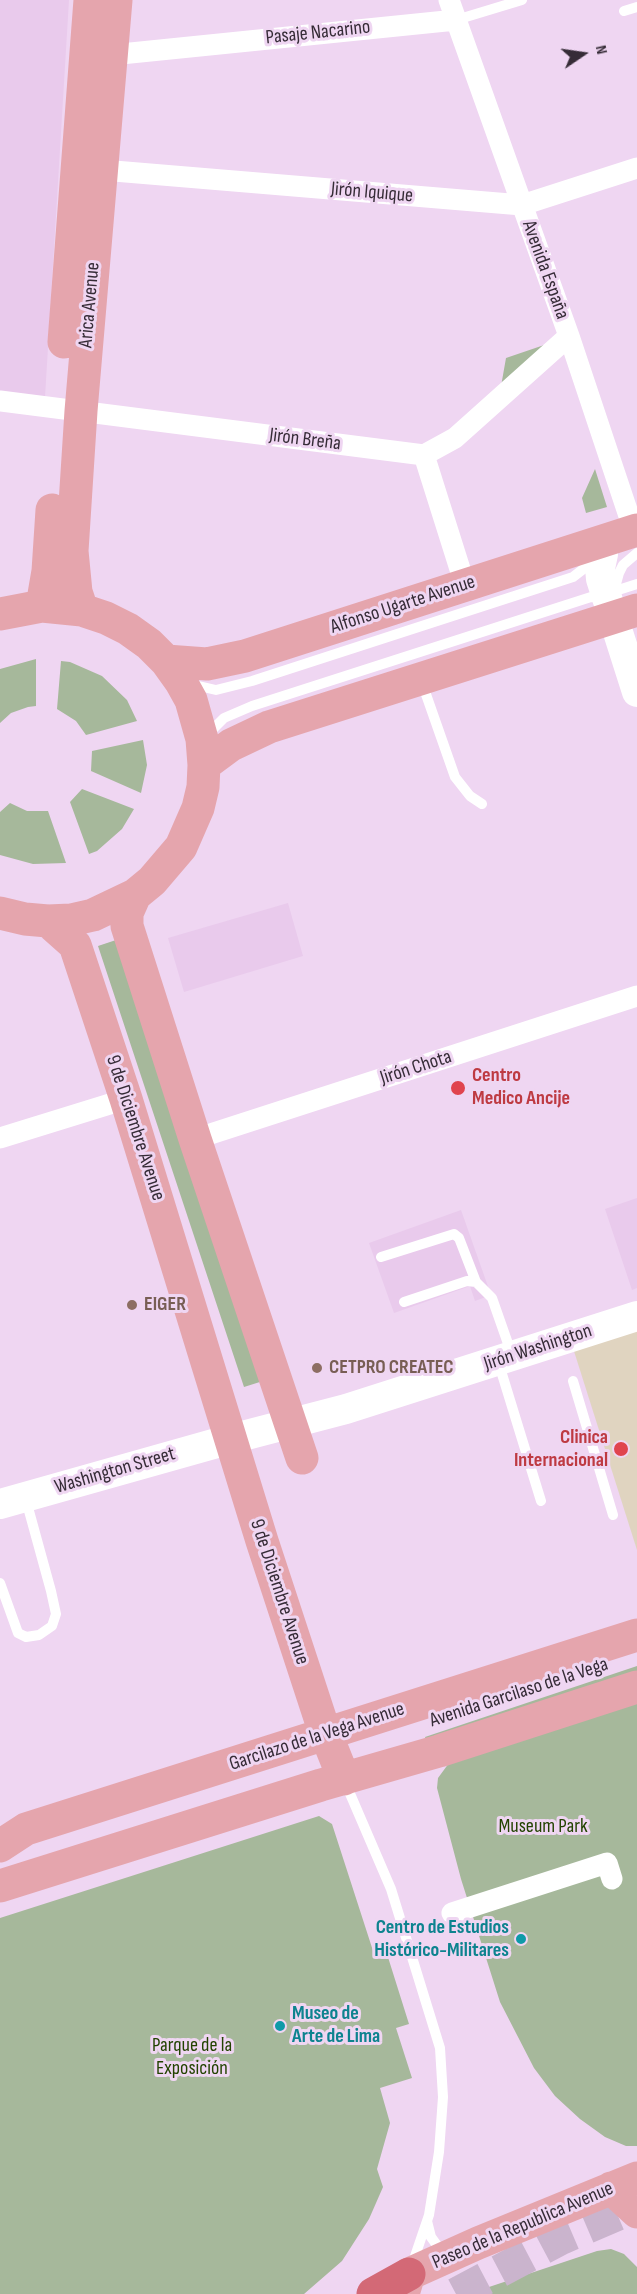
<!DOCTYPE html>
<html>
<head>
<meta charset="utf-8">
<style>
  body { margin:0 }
  #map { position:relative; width:637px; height:2294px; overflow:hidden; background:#efd6f2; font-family:"Sofia Sans Condensed",sans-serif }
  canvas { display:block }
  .north { position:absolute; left:553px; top:24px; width:60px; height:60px; -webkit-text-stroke:4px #efd6f2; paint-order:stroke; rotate:77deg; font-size:16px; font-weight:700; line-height:24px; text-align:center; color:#362c37 }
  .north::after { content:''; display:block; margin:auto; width:21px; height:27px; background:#362c37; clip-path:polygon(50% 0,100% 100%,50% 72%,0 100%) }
</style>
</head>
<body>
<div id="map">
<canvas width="637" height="2294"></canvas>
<div class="north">N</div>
</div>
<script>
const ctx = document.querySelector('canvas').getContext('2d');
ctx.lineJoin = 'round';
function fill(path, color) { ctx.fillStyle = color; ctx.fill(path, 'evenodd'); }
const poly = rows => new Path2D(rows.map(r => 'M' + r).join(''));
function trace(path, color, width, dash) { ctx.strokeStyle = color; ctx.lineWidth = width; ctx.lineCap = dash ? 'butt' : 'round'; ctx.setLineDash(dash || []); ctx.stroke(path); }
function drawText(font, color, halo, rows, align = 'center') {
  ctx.font = font + ' "Sofia Sans Condensed",sans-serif'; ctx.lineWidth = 6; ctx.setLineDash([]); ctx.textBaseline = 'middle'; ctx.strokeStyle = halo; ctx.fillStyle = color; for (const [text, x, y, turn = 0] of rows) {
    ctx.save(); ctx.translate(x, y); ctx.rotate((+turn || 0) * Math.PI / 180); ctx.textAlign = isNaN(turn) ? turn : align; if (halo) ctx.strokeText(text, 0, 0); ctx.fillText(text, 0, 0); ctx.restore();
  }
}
const built = poly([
  [0,0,69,0,45,397,0,391],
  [288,903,303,956,184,992,168,938],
  [637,1198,637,1288,632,1290,605,1209],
  [461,1210,491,1295,475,1301,470,1286,394,1313,369,1243]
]);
const medical = poly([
  [637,1328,637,1550,573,1348]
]);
const green = poly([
  [550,343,500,392,506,358],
  [595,469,607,507,586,513,582,498],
  [36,659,36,706,28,707,11,713,0,723,0,669],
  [61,661,70,662,102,676,127,700,137,721,86,735,76,721,57,709],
  [143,740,147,765,141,793,91,771,92,751],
  [82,789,134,809,122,829,97,851,89,854,70,802],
  [10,803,27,811,48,811,66,863,33,864,0,855,0,812],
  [116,940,263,1381,244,1387,98,946],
  [637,1666,637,1674,427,1744,425,1737],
  [637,1698,637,2146,626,2146,605,2137,580,2119,555,2096,534,2068,500,2002,461,1879,437,1788,438,1778,449,1763],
  [319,1816,332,1824,375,1957,387,1954,409,2024,396,2028,412,2078,380,2088,390,2123,377,2169,383,2187,369,2219,342,2261,304,2294,0,2294,0,1918],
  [611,2249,624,2254,637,2267,637,2294,468,2294,597,2251]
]);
const highwayTunnel = poly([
  [456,2294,562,2238,637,2206]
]);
const lane = poly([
  [624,11,637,7],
  [456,20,522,0],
  [612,592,637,584],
  [617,592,616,584,619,573,623,565,637,553],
  [422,683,455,777,470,796,482,804],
  [190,684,216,690,252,681,573,577,595,560],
  [207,735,224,718,252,706,591,597,603,598],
  [381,1257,454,1234,459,1238,476,1282],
  [404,1302,467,1281,476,1282,492,1298,512,1355],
  [498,1361,541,1501],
  [573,1381,613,1515],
  [0,1583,18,1633,26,1637,39,1635,52,1626,56,1614,51,1591,26,1500],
  [345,1782,391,1889,440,2048,443,2097,439,2152,429,2215,412,2265],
  [427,2221,431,2237,439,2248,446,2251]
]);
const street = poly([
  [449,0,569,336,634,531],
  [101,56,456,20],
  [102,170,522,205,637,168],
  [0,401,424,455,455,438,569,336],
  [424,455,465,585],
  [0,1138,126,1099],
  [195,1139,637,996],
  [452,1913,607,1863,612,1879]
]);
const secondary = poly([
  [603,554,600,568,601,579,637,692],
  [0,1504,231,1439,346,1409,637,1316]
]);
const primary = poly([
  [64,342,90,0],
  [42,606,48,571,52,510],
  [82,610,76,592,72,551,81,411,116,0],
  [0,614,42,606,82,610,106,618,128,629,149,644,166,661,181,682,191,700,202,739,204,765,203,787,198,808,181,847,152,881,135,895,93,915,71,920,48,921,25,919,0,913],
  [166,661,207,664,245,656,637,530],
  [204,765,231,745,269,727,637,610],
  [135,895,127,913,127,926,195,1139,302,1458],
  [48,921,75,945,126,1099,262,1541,322,1724,344,1779],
  [0,1846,26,1829,637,1635],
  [0,1886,321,1785,439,1751,637,1687],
  [611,2188,637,2212],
  [403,2294,409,2274,478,2243,637,2178]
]);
const highway = poly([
  [373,2294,409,2274]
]);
const markers = [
  [458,1088,8,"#e0444e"],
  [132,1305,6,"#8d6e63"],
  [317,1368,6,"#8d6e63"],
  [621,1449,8,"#e0444e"],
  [521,1939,6,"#0f9aa8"],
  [280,2026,6,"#0f9aa8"]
];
const streetNames = [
  ["Pasaje Nacarino",318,33,-6],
  ["Jirón Iquique",372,193,5],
  ["Avenida España",545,270,70],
  ["Arica Avenue",90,305,-85],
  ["Jirón Breña",305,440,7],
  ["Alfonso Ugarte Avenue",403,605,-18],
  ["Jirón Chota",416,1068,-18],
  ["9 de Diciembre Avenue",135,1128,72],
  ["Jirón Washington",538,1348,-18],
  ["Washington Street",115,1471,-16],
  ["9 de Diciembre Avenue",279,1592,72],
  ["Avenida Garcilaso de la Vega",519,1693,-18],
  ["Garcilazo de la Vega Avenue",317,1737,-18],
  ["Paseo de la Republica Avenue",523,2226,-23]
];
const healthNames = [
  ["Centro",472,1076],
  ["Medico Ancije",472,1099],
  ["Clinica",608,1438,"right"],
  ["Internacional",608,1461,"right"]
];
const educationNames = [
  ["EIGER",144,1305],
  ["CETPRO CREATEC",329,1368]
];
const parkNames = [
  ["Museum Park",543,1827],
  ["Parque de la",192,2046],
  ["Exposición",192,2069]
];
const cultureNames = [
  ["Centro de Estudios",509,1928],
  ["Histórico-Militares",509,1951],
  ["Museo de",292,2014,"left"],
  ["Arte de Lima",292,2037,"left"]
];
fill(built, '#e9caec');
fill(medical, '#e0d4c0');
fill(green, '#a6b89b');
trace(highwayTunnel, '#cab4cd', 33, [33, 16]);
trace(lane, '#fff', 10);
trace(street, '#fff', 21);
trace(secondary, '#fff', 30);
trace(primary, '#e5a5ad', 33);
trace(highway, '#d36976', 33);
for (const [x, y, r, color] of markers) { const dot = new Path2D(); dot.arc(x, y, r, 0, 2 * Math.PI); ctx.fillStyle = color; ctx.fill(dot); trace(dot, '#efd6f2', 2); }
drawText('20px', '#362c37', '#efd6f2', streetNames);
drawText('bold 20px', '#be3a42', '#efd6f2', healthNames, 'left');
drawText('bold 20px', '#785e54', '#efd6f2', educationNames, 'left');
drawText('20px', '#224300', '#efd6f2', parkNames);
drawText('bold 20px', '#0d838f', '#efd6f2', cultureNames, 'right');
</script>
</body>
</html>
